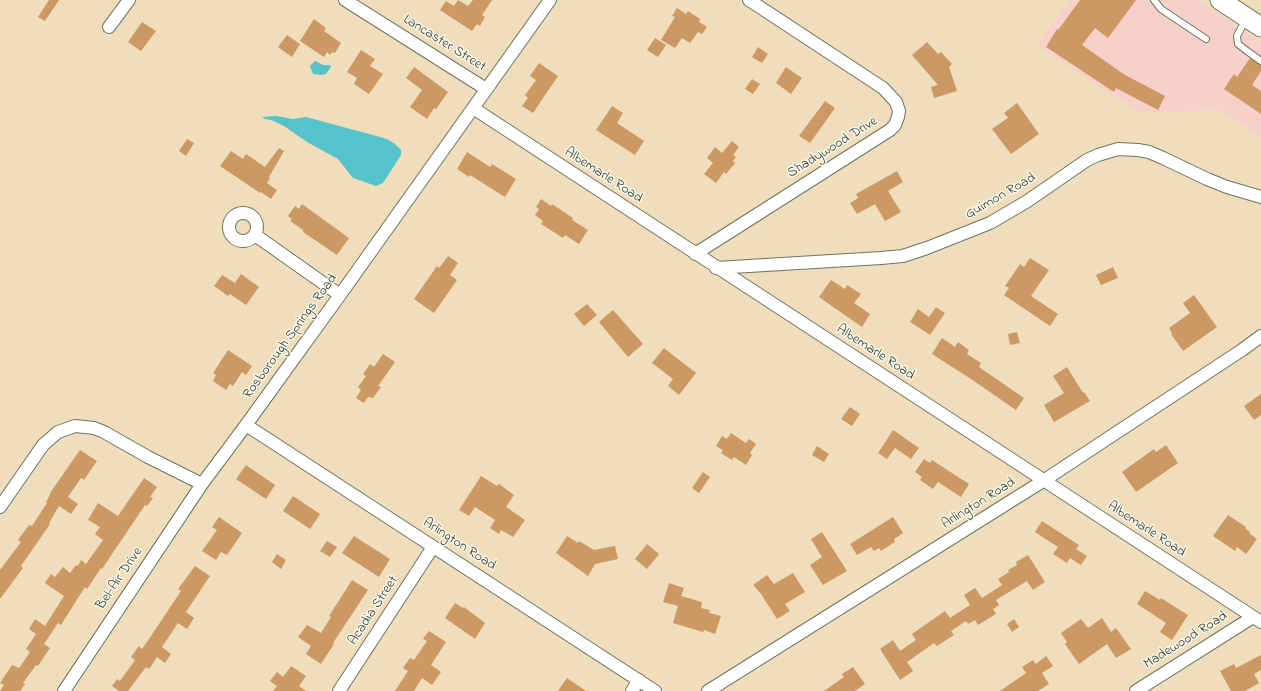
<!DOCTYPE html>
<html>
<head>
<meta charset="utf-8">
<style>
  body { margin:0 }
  canvas { display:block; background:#efddbb }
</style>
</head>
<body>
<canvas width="1261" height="691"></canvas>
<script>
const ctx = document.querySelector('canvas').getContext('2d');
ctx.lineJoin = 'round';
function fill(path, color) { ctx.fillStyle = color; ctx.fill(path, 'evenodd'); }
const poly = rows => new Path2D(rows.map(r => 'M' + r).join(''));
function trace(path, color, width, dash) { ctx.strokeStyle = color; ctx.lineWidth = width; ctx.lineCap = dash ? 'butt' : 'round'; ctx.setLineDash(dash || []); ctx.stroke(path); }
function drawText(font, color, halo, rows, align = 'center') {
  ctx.font = font + ' "Indie Flower",sans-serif'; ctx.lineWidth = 3; ctx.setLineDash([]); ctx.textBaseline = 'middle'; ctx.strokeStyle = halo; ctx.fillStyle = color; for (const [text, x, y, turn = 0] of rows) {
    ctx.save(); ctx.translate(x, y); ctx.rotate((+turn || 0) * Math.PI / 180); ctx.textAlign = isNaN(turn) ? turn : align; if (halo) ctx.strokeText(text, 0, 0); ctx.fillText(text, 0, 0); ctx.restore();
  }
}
const built = poly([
  [1070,0,1198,0,1261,42,1261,137,1219,110,1140,113,1037,45]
]);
const water = poly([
  [315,61,323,65,330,65,331,67,326,74,321,75,313,74,310,66],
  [276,116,293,119,306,117,369,134,387,139,395,144,401,150,401,155,383,183,376,186,353,178,338,159,307,142,284,126,271,120,265,119,262,117]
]);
const building = poly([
  [49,0,59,0,45,21,38,17],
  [458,0,468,6,473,0,492,0,482,15,485,17,480,26,477,24,472,31,440,10,446,1,454,6],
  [1080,0,1136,0,1108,38,1095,28,1082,45,1125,75,1165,96,1158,110,1116,88,1114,92,1046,47,1057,29,1058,30],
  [677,8,686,14,688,11,700,19,699,22,707,27,702,34,698,32,690,43,682,38,675,48,661,40,675,17,672,16],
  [314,19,326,28,324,31,341,43,335,53,332,52,330,55,327,52,324,57,300,41],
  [142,22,156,31,141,51,128,42],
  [287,35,300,44,292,57,278,47],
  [655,38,666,45,658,57,647,50],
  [927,42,938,54,941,52,952,64,949,67,957,91,934,98,931,87,938,85,912,55],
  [758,47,768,54,762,63,752,57],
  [361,50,375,59,370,66,383,74,369,94,354,84,357,78,347,72],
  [1250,58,1261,65,1261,71,1252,85,1261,91,1261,114,1224,89,1234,74,1237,77],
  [539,63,558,76,533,113,522,106,528,98,525,95,536,80,530,76],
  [414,67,448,92,436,109,434,108,427,119,410,107,422,90,406,78],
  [786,67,802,78,791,94,776,83],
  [752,79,760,84,753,94,745,89],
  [825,101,835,108,810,143,799,136],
  [1017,103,1039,134,1011,154,992,129,1008,118,1004,113],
  [612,106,623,113,617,123,644,141,635,155,596,130],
  [187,139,194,143,186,156,179,151],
  [732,141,739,147,733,155,736,157,733,161,735,163,726,174,724,172,716,183,704,174,713,163,707,158,715,147,722,153],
  [279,148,284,151,269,177,270,178,267,183,277,190,271,199,261,192,260,193,220,166,231,151,243,159,246,154,265,167],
  [467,152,490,167,492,164,516,179,505,197,470,175,469,177,457,169],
  [897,171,903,182,888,191,901,212,885,221,875,204,857,214,850,203,858,198,856,194],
  [541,199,551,206,552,204,573,218,572,220,588,230,579,244,565,235,563,238,541,224,543,221,535,215,539,209,536,207],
  [302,204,349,238,337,255,303,232,303,230,290,221,292,219,288,216,295,206,299,209],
  [448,256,458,263,450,275,457,280,434,313,414,299,437,266,439,268],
  [1030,258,1049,270,1031,296,1058,314,1050,326,1004,295,1009,288,1005,286,1020,264,1024,267],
  [1113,267,1118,278,1101,285,1096,275],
  [241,274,259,287,246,305,230,294,228,296,214,286,222,275,235,283],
  [831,280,845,289,847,285,861,294,854,303,870,314,862,327,819,297],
  [1194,295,1217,327,1183,351,1171,334,1172,333,1169,328,1190,313,1183,303],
  [587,304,597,315,584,326,574,314],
  [936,307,945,313,930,335,910,322,918,309,929,317],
  [613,310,643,344,628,357,599,322],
  [1017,332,1020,343,1010,345,1008,334],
  [942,338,955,347,958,342,969,350,967,354,981,363,979,367,1024,398,1016,410,971,379,932,354],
  [664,348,696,373,679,395,668,386,673,379,652,363],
  [228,350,252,366,246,375,242,372,233,386,230,384,226,390,213,381,216,375,213,373],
  [383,354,395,362,378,386,381,387,373,398,368,397,364,403,356,398,361,390,358,387,366,376,363,374,370,364,374,367],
  [1067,367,1083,393,1084,392,1090,401,1054,422,1044,405,1064,393,1053,376],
  [1261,394,1261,415,1254,420,1244,406],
  [850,407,860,414,852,426,841,419],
  [893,430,919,448,911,459,895,448,887,459,878,453],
  [731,433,746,443,749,439,756,444,750,453,752,455,746,465,734,457,732,460,721,453,723,450,716,446,722,436,727,439],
  [1166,445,1178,463,1136,492,1122,472,1154,449,1156,452],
  [817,446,829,454,824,462,812,455],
  [80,450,97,461,84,480,81,478,68,497,78,504,71,514,59,506,49,523,50,524,21,566,23,568,0,599,0,570,21,542,18,540,29,525,32,526,47,503,46,502,51,493,50,493],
  [924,459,930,463,932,460,969,484,961,497,938,482,933,489,920,480,922,477,915,472],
  [246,465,275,485,266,499,236,479],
  [703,472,710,477,699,493,692,488],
  [481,476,497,486,499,484,514,495,506,507,525,520,513,537,501,530,499,534,490,528,495,520,475,507,469,516,459,510],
  [144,478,157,487,150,497,153,498,147,506,145,505,102,569,101,568,87,589,85,587,61,625,58,623,44,644,50,648,38,666,36,665,23,683,25,684,20,691,0,691,4,685,0,683,12,665,19,668,30,652,26,649,36,634,29,629,35,619,45,626,64,596,45,583,51,574,55,577,63,567,70,573,76,565,78,566,81,560,86,564,103,540,95,534,100,527,88,520,98,503,118,516],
  [293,496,320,514,310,529,283,511],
  [1228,515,1246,527,1245,528,1250,532,1249,533,1257,539,1246,554,1237,547,1235,551,1213,536],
  [219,517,242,533,227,555,221,552,216,560,202,551,217,530,212,527],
  [893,517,903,533,894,539,895,542,881,551,879,548,874,551,871,547,857,555,850,544],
  [1042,521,1079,545,1076,549,1087,556,1081,565,1070,558,1067,563,1053,554,1058,547,1035,532],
  [822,532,847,571,823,585,810,565,822,557,811,539],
  [354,536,390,559,379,577,342,553],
  [567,536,578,543,579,541,594,550,615,546,618,559,595,564,588,576,556,553],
  [327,541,337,547,330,557,320,551],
  [647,544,659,554,647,569,635,559],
  [277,554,286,560,281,569,272,562],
  [1028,555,1045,582,1033,590,1027,581,996,600,999,605,993,609,996,614,978,625,975,620,968,624,966,621,951,631,954,635,937,646,934,643,907,662,913,671,900,680,880,649,893,640,900,651,916,640,912,634,945,611,950,618,970,605,964,595,975,588,982,598,1002,585,998,579,1009,572,1008,570,1017,565,1016,562],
  [195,566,210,576,186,612,194,618,187,629,178,623,162,647,171,654,165,663,157,657,149,669,146,667,128,691,119,691,112,686,117,679,120,681,135,660,131,657,139,646,142,649,151,636,181,591,178,589],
  [793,573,805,592,785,604,790,611,777,619,761,594,753,585,767,575,774,584],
  [352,580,368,590,333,643,334,644,321,664,306,654,311,646,298,637,307,625,321,633,331,617,329,616],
  [669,583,684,588,681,596,702,602,701,608,710,610,709,613,721,616,715,634,704,630,703,632,673,623,678,606,663,602],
  [1145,591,1160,600,1161,598,1188,615,1172,640,1160,632,1166,623,1137,604],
  [455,603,463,608,464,607,485,623,475,639,445,618],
  [1102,618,1111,632,1116,628,1131,649,1116,658,1107,644,1079,664,1065,644,1067,642,1061,633,1081,619,1088,628],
  [1014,619,1019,627,1012,632,1007,624],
  [429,631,446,642,431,665,441,672,432,685,422,678,414,691,395,691,408,671,403,668,410,658,414,660,427,641,423,639],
  [1261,655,1261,670,1254,674,1259,683,1245,691,1231,691,1220,671,1234,664,1236,668],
  [1046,656,1053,666,1042,673,1049,684,1038,691,1000,691,1026,673,1022,667,1033,660,1036,664],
  [291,666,306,676,299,686,306,691,273,691,277,686,270,681,277,672,283,677],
  [853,667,865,684,855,691,824,691,844,677,842,674],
  [567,678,586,691,558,691]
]);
const service = poly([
  [1154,0,1161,9,1206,39],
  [1246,19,1237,36,1238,44,1247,51,1261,61]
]);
const minor = poly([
  [345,0,486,89],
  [109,27,129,0],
  [473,108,1261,622],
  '229 227a14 14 0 1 1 28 0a14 14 0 1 1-28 0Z',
  [255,235,340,295],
  [695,254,890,130,895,125,898,117,899,111,896,102,883,88,749,0],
  [716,268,881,258,903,256,927,248,990,223,1026,202,1087,160,1098,155,1118,149,1138,150,1149,152,1163,158,1207,179,1227,187,1261,197],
  [246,425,655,691],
  [0,507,43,445,58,432,75,426,94,428,104,432,148,457,202,484],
  [64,691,202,484,246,425,340,295,550,0],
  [339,691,433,547],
  [632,691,639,680],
  [708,691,1043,481,1242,350,1261,336],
  [1136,691,1253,617]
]);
const primary = poly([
  [1220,0,1261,27]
]);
const streetNames = [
  ["Lancaster Street",444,44,32],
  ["Shadywood Drive",833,148,-32],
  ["Albemarle Road",603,176,33],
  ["Guimon Road",1001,197,-30],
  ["Rosborough Springs Road",291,337,-54],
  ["Albemarle Road",875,353,33],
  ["Arlington Road",979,504,-32],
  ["Albemarle Road",1146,530,33],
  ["Arlington Road",459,545,33],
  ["Bel-Air Drive",120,579,-56],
  ["Acadia Street",374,611,-57],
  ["Madewood Road",1186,641,-32]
];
fill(built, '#f7d0ca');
fill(water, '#55c3c9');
fill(building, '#cc9964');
trace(service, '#687563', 8);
trace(minor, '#687563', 14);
trace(primary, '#687563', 21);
trace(service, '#fff', 6);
trace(minor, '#fff', 12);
trace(primary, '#fff', 19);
drawText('14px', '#1f3d34', '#fcf5e5', streetNames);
</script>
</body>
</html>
